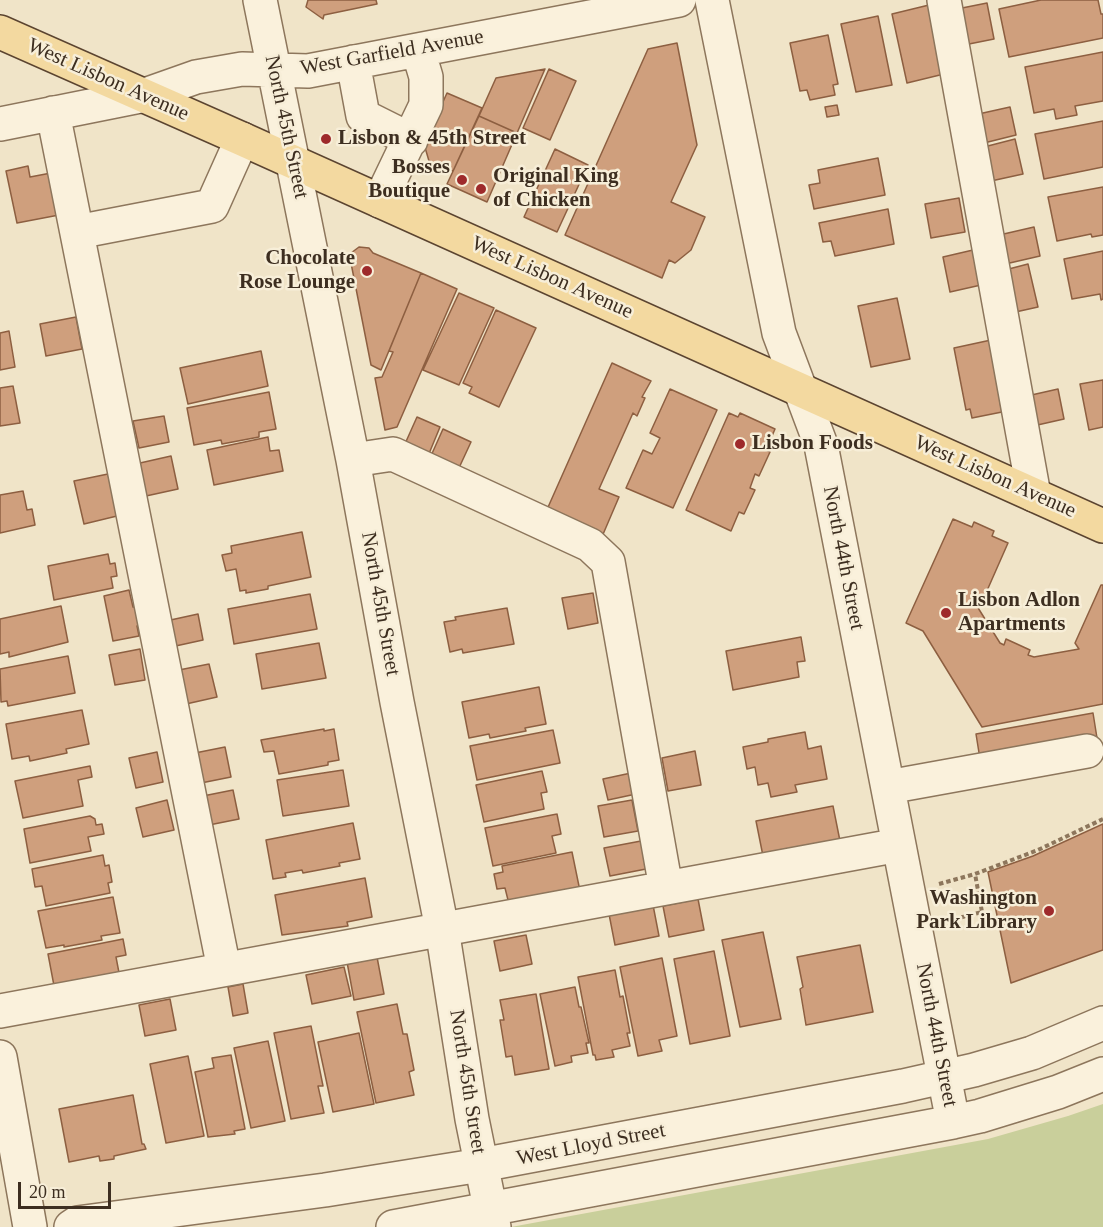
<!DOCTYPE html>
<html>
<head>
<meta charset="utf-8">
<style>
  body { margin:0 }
  #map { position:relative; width:1103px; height:1227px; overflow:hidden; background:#f0e4c8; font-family:"Times New Roman",serif }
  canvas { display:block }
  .scale { position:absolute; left:18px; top:1182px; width:93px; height:27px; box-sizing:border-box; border:3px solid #3d2e20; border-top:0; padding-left:8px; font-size:18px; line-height:21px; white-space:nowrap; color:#3d2e20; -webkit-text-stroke:4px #f7eed8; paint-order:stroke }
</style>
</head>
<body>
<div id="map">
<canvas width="1103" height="1227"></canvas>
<div class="scale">20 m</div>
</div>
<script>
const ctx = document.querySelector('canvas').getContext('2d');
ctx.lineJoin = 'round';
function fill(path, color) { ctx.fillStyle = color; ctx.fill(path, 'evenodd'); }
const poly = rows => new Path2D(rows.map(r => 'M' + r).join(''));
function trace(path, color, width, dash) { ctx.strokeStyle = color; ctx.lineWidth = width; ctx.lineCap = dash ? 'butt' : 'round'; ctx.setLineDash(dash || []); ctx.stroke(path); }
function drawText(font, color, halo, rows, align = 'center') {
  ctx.font = font + ' "Times New Roman",serif'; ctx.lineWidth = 5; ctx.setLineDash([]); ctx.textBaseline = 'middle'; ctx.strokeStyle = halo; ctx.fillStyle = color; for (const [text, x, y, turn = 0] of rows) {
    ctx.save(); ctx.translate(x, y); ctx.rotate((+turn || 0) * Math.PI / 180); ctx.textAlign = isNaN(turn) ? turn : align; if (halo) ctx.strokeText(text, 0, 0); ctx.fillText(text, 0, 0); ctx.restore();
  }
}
const green = poly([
  [1103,1104,1103,1227,511,1227,988,1139,1068,1116]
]);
const building = poly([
  [308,0,376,0,377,4,324,15,323,19,306,7,308,0],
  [1041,0,1098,0,1101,14,1103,14,1103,38,1009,57,999,9,1041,0],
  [987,3,994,39,959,46,952,10,987,3],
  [929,5,944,74,907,83,892,14,929,5],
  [878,16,892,85,856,92,841,24,878,16],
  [828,35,838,84,833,85,835,95,810,100,807,90,800,91,790,43,828,35],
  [677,43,697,145,671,202,705,217,691,250,675,263,669,260,662,278,565,235,648,49,677,43],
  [1103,52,1103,101,1075,106,1077,115,1056,119,1054,109,1034,113,1025,67,1103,52],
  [545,69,517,133,479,116,496,78,545,69],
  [549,69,576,81,550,140,523,128,549,69],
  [447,93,482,108,453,171,429,161,424,144,447,93],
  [837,105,839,115,827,117,825,107,837,105],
  [1010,107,1016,135,980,144,974,115,1010,107],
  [479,116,517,133,487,202,447,184,479,116],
  [1103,121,1103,167,1044,179,1035,134,1103,121],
  [1015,139,1023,174,991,181,984,147,1015,139],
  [555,149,588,165,557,232,524,217,555,149],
  [878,158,885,195,814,209,809,185,820,183,818,170,878,158],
  [28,166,30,177,51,173,59,215,17,223,6,171,28,166],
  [1103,187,1103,235,1092,237,1091,234,1057,241,1048,197,1103,187],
  [959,198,965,232,931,238,925,204,959,198],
  [888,209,894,244,835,256,831,241,823,242,819,223,888,209],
  [1034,227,1040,256,1001,265,995,236,1034,227],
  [359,247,369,248,373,253,421,273,381,370,371,365,351,263,351,253,359,247],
  [973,250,981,285,950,292,943,257,973,250],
  [1103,251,1103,299,1101,300,1100,294,1072,299,1064,259,1103,251],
  [1028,264,1038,307,1011,313,1001,271,1028,264],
  [421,273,457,289,397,427,385,430,375,378,382,377,393,352,389,351,421,273],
  [459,293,494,308,459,385,423,370,459,293],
  [897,298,910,359,871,367,858,306,897,298],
  [496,310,536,328,499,407,469,393,472,387,463,383,496,310],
  [76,317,82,349,46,356,40,324,76,317],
  [9,331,15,367,0,370,0,333,9,331],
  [991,340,1004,401,1000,402,1002,412,972,418,970,409,966,410,954,348,991,340],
  [261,351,268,386,188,404,180,368,261,351],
  [612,363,651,381,642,397,645,398,637,416,633,413,599,489,619,497,601,539,545,514,612,363],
  [1103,380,1103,427,1089,430,1080,384,1103,380],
  [13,386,20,423,0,426,0,388,13,386],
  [670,389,717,410,673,508,626,488,643,450,652,454,660,438,650,433,670,389],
  [1058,389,1064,419,1033,426,1027,396,1058,389],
  [269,392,276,429,259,432,259,437,222,444,221,440,194,445,187,408,269,392],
  [729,413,738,417,740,413,775,429,766,450,770,452,759,476,755,474,750,488,755,490,744,514,739,512,731,531,686,510,729,413],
  [164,416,169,442,139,448,133,421,164,416],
  [417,417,440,427,428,456,404,446,417,417],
  [443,429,471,442,458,470,430,458,443,429],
  [268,437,270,451,279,450,283,471,214,485,207,450,268,437],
  [171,456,178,489,146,496,140,463,171,456],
  [108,474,117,516,84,524,74,481,108,474],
  [23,491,27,510,32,509,35,525,0,533,0,495,23,491],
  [953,519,972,527,974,522,994,531,992,536,1008,543,982,602,975,603,1000,643,1004,645,1006,639,1030,650,1028,655,1034,657,1079,649,1075,643,1101,585,1103,585,1103,704,982,727,923,631,906,623,953,519],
  [302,532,311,577,268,586,268,589,246,593,246,590,240,591,236,569,226,571,222,555,232,553,231,546,302,532],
  [108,554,110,564,115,563,117,576,111,577,113,588,54,600,48,566,108,554],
  [129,590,133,607,138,607,142,625,137,626,139,636,113,641,104,596,129,590],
  [593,593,598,623,568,629,562,598,593,593],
  [310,594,317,629,234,644,228,609,310,594],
  [61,606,68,642,9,657,9,652,0,654,0,619,61,606],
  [507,608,514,644,463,653,462,649,450,652,444,622,456,620,455,617,507,608],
  [198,614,203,640,171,647,166,621,198,614],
  [801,637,805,661,797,662,799,677,733,690,726,651,801,637],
  [319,643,326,678,262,689,256,654,319,643],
  [140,649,145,680,115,685,109,655,140,649],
  [68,656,75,693,8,706,7,701,1,702,0,669,68,656],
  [209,664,217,697,186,704,179,670,209,664],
  [539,687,546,724,525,728,526,731,490,738,489,734,469,738,462,702,539,687],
  [82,710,89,744,66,749,67,753,30,761,29,756,12,759,6,724,82,710],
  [1093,713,1097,738,980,759,976,734,1093,713],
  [324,729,324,731,334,729,339,760,328,762,328,765,279,774,274,751,264,752,261,740,324,729],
  [553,730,560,763,477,780,470,746,553,730],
  [805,732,808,749,821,746,827,779,795,785,797,792,771,797,768,783,758,785,755,767,747,769,743,747,768,742,768,739,805,732],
  [225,747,231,777,201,783,195,753,225,747],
  [695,751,701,785,668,791,662,758,695,751],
  [157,752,163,782,136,788,129,758,157,752],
  [90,766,92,777,78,780,83,806,23,818,15,781,90,766],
  [343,770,349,806,283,816,277,780,343,770],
  [542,771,547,792,541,793,544,809,484,822,476,785,542,771],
  [631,773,636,794,608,800,603,779,631,773],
  [233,790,239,819,209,825,203,796,233,790],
  [167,800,174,830,143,837,136,808,167,800],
  [632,800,638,831,604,837,598,806,632,800],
  [833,806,840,841,763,856,756,821,833,806],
  [557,814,561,834,552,836,556,853,493,866,485,828,557,814],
  [90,816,95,819,96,825,102,824,104,834,88,837,91,851,30,863,24,829,90,816],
  [353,823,360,859,339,863,340,866,303,873,302,870,285,873,286,877,273,879,266,840,353,823],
  [1103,824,1103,950,1011,983,988,872,1033,856,1103,824],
  [641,841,646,869,610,876,604,848,641,841],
  [572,852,580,891,509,904,505,888,497,889,494,874,503,872,502,866,572,852],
  [103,855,105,866,109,865,112,882,108,883,110,893,46,906,42,886,35,887,32,869,103,855],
  [365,878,372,917,347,922,348,926,282,935,275,895,365,878],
  [113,897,120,933,101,936,102,940,64,947,64,945,46,948,38,911,113,897],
  [698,899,704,930,669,937,663,906,698,899],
  [653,905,659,936,615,945,609,914,653,905],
  [763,932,781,1019,740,1027,722,940,763,932],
  [526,935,532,964,500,971,494,941,526,935],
  [123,939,126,955,116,957,120,978,55,991,48,954,123,939],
  [860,945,873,1012,806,1025,800,989,803,987,797,957,860,945],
  [714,951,730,1036,690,1044,674,959,714,951],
  [377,957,384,994,354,1000,347,962,377,957],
  [662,958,677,1036,659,1040,662,1051,638,1056,620,967,662,958],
  [344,967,351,996,312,1004,306,975,344,967],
  [615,970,620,997,623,996,630,1033,627,1033,630,1046,612,1050,614,1057,596,1060,595,1055,593,1055,578,977,615,970],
  [243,984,248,1013,233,1016,228,987,243,984],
  [575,987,579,1007,581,1007,589,1043,586,1043,588,1053,571,1056,572,1062,555,1066,540,994,575,987],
  [536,994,549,1069,515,1075,512,1056,506,1057,500,1020,504,1020,500,1000,536,994],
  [170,999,176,1030,145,1036,139,1005,170,999],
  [397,1004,403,1034,407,1034,414,1070,409,1072,414,1095,376,1103,357,1012,397,1004],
  [311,1026,323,1086,318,1086,324,1113,291,1119,274,1033,311,1026],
  [359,1033,374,1104,333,1112,318,1042,359,1033],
  [268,1041,285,1121,251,1128,234,1048,268,1041],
  [231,1055,245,1129,234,1131,235,1134,208,1137,195,1072,214,1068,212,1058,231,1055],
  [188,1056,204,1136,166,1143,150,1064,188,1056],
  [133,1095,142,1144,144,1144,146,1149,114,1156,114,1159,100,1161,99,1156,69,1162,59,1109,133,1095]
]);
const path = poly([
  [939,884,975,874,1038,850,1103,819],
  [947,921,982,912,975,874]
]);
const minor = poly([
  [260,0,353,460,397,702,442,929,472,1119,494,1227],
  [712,0,779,333,821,445,953,1122],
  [944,0,1034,495],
  [353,62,363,116,411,140],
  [53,113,224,969],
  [0,124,145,95,196,77,242,69,308,71,679,0],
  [380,201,426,105,426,77,418,50],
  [77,232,212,206,242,139],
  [353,460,393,454,590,545,608,562,666,888],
  [888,787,1087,751],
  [0,1011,899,845],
  [0,1057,30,1227],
  [71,1227,77,1223,325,1190,481,1165,903,1086,974,1070,1032,1053,1103,1023],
  [393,1227,953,1122,980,1116,1058,1092,1103,1074]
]);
const major = poly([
  [0,32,242,139,1103,526]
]);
const markers = [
  [326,139,6,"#9e2a2b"],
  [462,180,6,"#9e2a2b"],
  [481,189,6,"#9e2a2b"],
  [367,271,6,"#9e2a2b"],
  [740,444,6,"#9e2a2b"],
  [946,613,6,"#9e2a2b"],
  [1049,911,6,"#9e2a2b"]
];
const streetNames = [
  ["West Garfield Avenue",392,53,-10],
  ["West Lisbon Avenue",108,80,24],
  ["North 45th Street",286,127,78],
  ["West Lisbon Avenue",552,278,24],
  ["West Lisbon Avenue",995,477,24],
  ["North 44th Street",843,558,79],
  ["North 45th Street",380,604,80],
  ["North 44th Street",936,1035,79],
  ["North 45th Street",467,1082,81],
  ["West Lloyd Street",591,1145,-11]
];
const poiNames = [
  ["Lisbon & 45th Street",338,139],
  ["Bosses",450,168,"right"],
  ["Boutique",450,192,"right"],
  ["Original King",493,177],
  ["of Chicken",493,201],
  ["Chocolate",355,259,"right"],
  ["Rose Lounge",355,283,"right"],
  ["Lisbon Foods",752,444],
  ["Lisbon Adlon",958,601],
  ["Apartments",958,625],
  ["Washington",1037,899,"right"],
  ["Park Library",1037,923,"right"]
];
fill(green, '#c9cf9b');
fill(building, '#cf9f7d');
trace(building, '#8d5f41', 1.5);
trace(minor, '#8d765c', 36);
trace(major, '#5b4430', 36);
trace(path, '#8d765c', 4, [4.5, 3]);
trace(minor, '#faf1dc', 33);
trace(major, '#f3d9a0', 33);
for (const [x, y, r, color] of markers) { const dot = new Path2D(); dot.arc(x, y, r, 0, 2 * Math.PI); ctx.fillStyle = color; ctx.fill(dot); trace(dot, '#f7eed8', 2); }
drawText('21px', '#3d2e20', '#f7eed8', streetNames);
drawText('bold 21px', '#3d2e20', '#f7eed8', poiNames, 'left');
</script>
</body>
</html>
